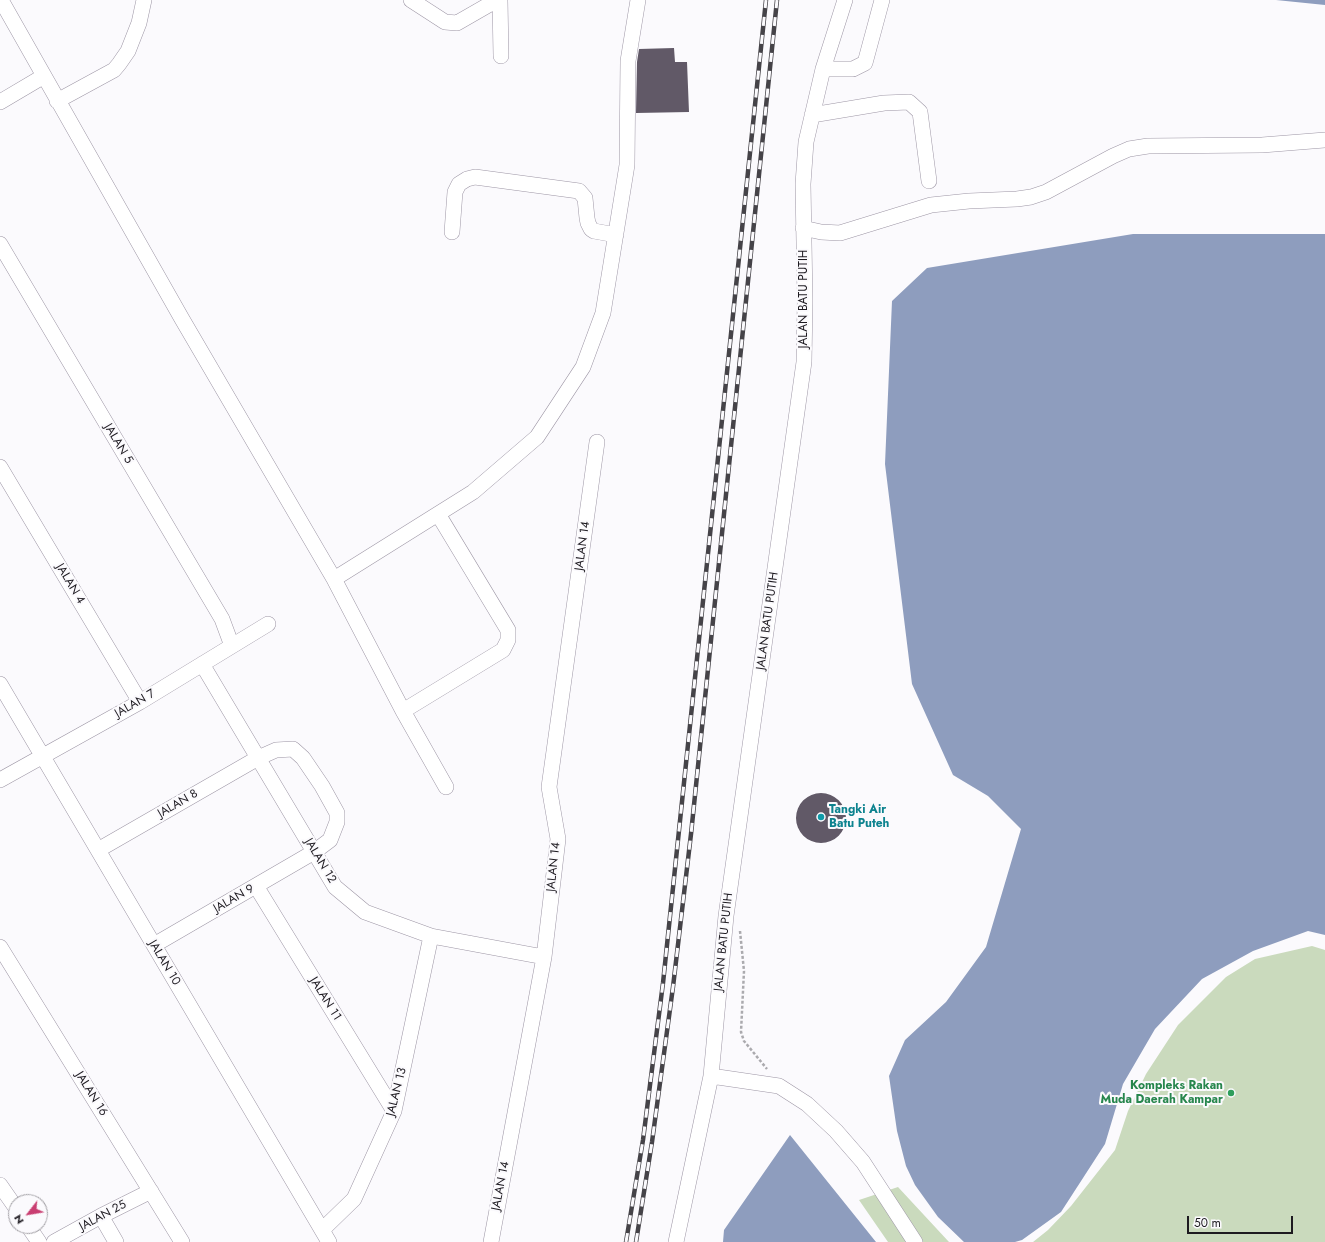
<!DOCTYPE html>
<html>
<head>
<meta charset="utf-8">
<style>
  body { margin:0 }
  #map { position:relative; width:1325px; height:1242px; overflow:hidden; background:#fbfafd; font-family:Jost,sans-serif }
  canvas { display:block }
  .north { position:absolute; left:8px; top:1194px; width:40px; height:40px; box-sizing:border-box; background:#fbfafd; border:1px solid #a2a0a5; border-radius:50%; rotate:239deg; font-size:11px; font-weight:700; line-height:16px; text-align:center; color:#1d1a20 }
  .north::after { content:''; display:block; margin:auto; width:14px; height:18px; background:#c93e71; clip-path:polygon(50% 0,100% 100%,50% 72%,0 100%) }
  .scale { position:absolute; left:1187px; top:1216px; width:106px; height:18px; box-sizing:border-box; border:2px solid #1d1a20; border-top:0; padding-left:5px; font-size:12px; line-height:14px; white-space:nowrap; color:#1d1a20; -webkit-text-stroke:3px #fbfafd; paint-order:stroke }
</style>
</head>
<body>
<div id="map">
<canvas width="1325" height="1242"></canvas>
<div class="north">N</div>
<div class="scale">50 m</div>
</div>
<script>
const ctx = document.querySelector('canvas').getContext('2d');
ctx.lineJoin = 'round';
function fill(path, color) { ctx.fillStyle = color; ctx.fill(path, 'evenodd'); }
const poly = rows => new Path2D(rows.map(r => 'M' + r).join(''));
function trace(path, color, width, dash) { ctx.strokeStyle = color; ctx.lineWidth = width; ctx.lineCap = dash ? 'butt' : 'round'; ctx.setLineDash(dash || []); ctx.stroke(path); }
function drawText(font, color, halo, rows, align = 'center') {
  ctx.font = font + ' Jost,sans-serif'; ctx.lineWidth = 4; ctx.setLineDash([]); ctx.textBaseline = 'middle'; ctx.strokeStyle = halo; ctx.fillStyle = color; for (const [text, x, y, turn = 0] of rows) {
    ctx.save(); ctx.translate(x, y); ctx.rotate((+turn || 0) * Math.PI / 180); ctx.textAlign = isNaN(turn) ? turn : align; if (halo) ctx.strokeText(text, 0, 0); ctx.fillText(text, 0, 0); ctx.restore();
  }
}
const green = poly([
  [1312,946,1325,950,1325,1242,1033,1242,1048,1230,1071,1206,1115,1150,1128,1111,1146,1074,1178,1025,1226,977,1255,959],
  [898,1187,949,1242,888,1242,859,1200]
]);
const water = poly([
  [1276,0,1325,0,1325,5],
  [1133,234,1325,234,1325,935,1308,931,1253,951,1202,979,1155,1029,1123,1084,1105,1144,1061,1212,1022,1240,1015,1242,964,1242,938,1217,915,1185,906,1166,897,1131,889,1076,905,1040,946,1002,986,947,1021,829,988,796,953,775,912,684,885,464,892,301,927,268],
  [790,1135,876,1242,723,1242,724,1230]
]);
const building = poly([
  [674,48,675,62,687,62,689,112,636,113,637,62,639,49],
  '796 818a25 25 0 1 1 50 0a25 25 0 1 1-50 0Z'
]);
const path = poly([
  [740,931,744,971,741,1032,744,1041,767,1069]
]);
const minor = poly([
  [1,0,182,319,334,579,403,711,446,787],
  [411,0,445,22,457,23,497,0],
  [500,0,501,56],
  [823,69,853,69,865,63,882,0],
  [57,101,114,70,119,64,128,51,139,23,144,0],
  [0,102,44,76],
  [812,115,884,103,909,102,920,112,929,181],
  [803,228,821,232,840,233,931,205,969,201,1017,199,1031,197,1046,192,1113,156,1129,149,1148,146,1262,145,1325,140],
  [452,232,455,192,459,184,467,179,475,177,579,191,585,198,587,218,588,223,591,229,594,231,616,235],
  [0,244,222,619,232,646],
  [0,467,140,702],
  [334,579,473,492,537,437,583,367,603,313,627,165,628,61,638,0],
  [202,664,335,887,365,912,431,936,544,957],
  [0,684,329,1242],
  [403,711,503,650,508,640,508,630,438,514],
  [0,780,140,702,268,624],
  [98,850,258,758,276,750,293,749,303,758,322,786,337,813,337,822,330,840,314,852,154,945],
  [256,886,394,1111],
  [0,947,182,1242],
  [711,1076,779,1086,807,1104,836,1131,863,1162,915,1242],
  [0,1185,16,1208],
  [101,1216,116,1242],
  [28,1226,39,1242],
  [322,1230,354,1199,394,1111,431,936],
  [54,1242,101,1216,151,1191],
  [491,1242,544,957,558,839,549,787,597,442],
  [676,1242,711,1076,726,916,804,362,805,301,803,184,806,142,823,69,845,0]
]);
const rail = poly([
  [626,1242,643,1140,663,983,766,0],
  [636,1242,652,1142,673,987,691,834,777,0]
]);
const markers = [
  [821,817,4,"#0f9aa8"],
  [1231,1093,4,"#2e9e5b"]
];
const streetNames = [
  ["JALAN BATU PUTIH",804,299,-90],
  ["JALAN 5",118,444,59],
  ["JALAN 14",583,546,-82],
  ["JALAN 4",70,584,59],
  ["JALAN BATU PUTIH",768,621,-82],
  ["JALAN 7",135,704,-30],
  ["JALAN 8",178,804,-30],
  ["JALAN 12",320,861,59],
  ["JALAN 14",554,867,-84],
  ["JALAN 9",234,899,-30],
  ["JALAN BATU PUTIH",724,942,-84],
  ["JALAN 10",164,963,59],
  ["JALAN 11",325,999,58],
  ["JALAN 13",397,1092,-76],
  ["JALAN 16",91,1094,58],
  ["JALAN 14",501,1186,-79],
  ["JALAN 25",103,1216,-28]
];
const cultureNames = [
  ["Tangki Air",829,810],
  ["Batu Puteh",829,824]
];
const leisureNames = [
  ["Kompleks Rakan",1223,1086],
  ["Muda Daerah Kampar",1223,1100]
];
fill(green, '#cadabd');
fill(water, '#8e9dbe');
fill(building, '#615967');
trace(minor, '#9d96a5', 16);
trace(path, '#abaaae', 2.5, [3, 2]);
trace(minor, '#fff', 15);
trace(rail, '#454348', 4.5);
trace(rail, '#fbfafd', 3, [9]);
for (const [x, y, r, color] of markers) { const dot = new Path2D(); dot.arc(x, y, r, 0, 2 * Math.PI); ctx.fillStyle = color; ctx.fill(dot); trace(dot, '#fbfafd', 1.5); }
drawText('12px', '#1d1a20', '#fbfafd', streetNames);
drawText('bold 12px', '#0d838f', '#fbfafd', cultureNames, 'left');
drawText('bold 12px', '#27864d', '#fbfafd', leisureNames, 'right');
</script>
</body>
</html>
